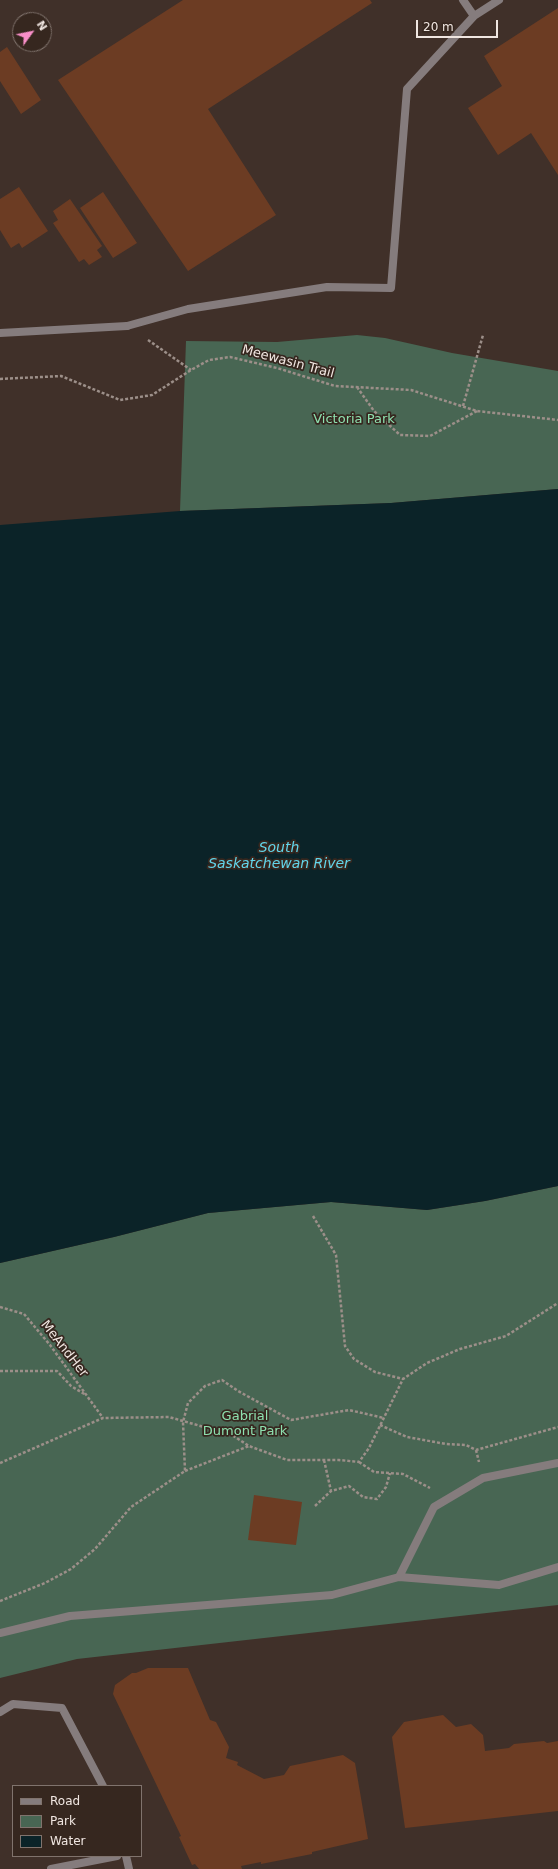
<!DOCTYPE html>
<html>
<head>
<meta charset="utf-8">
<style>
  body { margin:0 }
  #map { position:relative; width:558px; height:1869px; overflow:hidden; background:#403029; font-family:"DejaVu Sans",sans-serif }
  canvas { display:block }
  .legend { position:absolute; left:12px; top:1785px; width:130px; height:72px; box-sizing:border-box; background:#36271f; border:1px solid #80736d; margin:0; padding:5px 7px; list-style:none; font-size:12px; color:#f0e6e1 }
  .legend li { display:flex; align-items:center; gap:8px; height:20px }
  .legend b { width:20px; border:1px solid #80736d }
  .north { position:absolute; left:12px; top:12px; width:40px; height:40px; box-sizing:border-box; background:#36271f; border:1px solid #80736d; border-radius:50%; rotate:57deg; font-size:11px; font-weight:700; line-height:16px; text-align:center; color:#f0e6e1 }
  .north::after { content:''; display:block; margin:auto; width:14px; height:18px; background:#f98fc9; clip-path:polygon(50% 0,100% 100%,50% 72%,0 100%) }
  .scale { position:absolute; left:416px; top:20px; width:82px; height:18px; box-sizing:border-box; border:2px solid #f0e6e1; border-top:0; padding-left:5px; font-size:12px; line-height:14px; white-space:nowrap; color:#f0e6e1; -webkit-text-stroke:3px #36271f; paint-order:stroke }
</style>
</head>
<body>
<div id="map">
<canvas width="558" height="1869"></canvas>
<ul class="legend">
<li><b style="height:5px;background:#857c7d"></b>Road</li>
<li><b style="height:11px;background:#486653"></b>Park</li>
<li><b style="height:11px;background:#0b2328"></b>Water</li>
</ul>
<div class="north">N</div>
<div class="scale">20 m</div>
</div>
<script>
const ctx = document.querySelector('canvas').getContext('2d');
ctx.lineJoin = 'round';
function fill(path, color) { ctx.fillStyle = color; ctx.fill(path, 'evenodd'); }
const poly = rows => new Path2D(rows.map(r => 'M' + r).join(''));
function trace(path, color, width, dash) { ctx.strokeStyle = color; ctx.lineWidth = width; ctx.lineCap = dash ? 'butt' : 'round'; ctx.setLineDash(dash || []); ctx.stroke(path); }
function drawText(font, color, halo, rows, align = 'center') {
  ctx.font = font + ' "DejaVu Sans",sans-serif'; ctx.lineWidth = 3.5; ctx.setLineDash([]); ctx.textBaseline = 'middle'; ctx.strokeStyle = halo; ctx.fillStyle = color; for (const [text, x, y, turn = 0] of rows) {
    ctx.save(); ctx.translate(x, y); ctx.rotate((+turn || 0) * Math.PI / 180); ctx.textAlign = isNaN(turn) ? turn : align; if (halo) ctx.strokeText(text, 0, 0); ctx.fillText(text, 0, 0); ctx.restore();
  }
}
const green = poly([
  [357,335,385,338,452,353,558,371,558,489,391,503,180,511,186,341,277,342],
  [558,1186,558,1605,77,1659,0,1678,0,1263,114,1237,208,1213,331,1202,427,1210,485,1201]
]);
const water = poly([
  [558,489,558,1186,485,1201,427,1210,331,1202,208,1213,114,1237,0,1263,0,525,180,511,391,503]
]);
const building = poly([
  [183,0,370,0,372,3,208,109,276,215,188,271,58,80],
  [558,8,558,175,531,133,498,155,468,108,502,86,484,56],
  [7,47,41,100,21,114,0,81,0,52],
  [19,187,48,231,22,248,19,243,11,248,0,230,0,199],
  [103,192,137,243,113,258,80,208],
  [70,199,102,246,97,250,102,257,89,265,84,259,79,262,53,223,58,220,53,211],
  [254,1495,302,1502,296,1545,248,1540],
  [148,1668,188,1668,210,1720,216,1722,229,1747,226,1758,238,1762,237,1765,264,1779,284,1775,290,1766,343,1755,355,1763,368,1839,312,1852,312,1854,261,1864,261,1862,241,1866,242,1869,199,1869,195,1864,192,1865,179,1837,181,1836,113,1694,115,1685,132,1673,136,1673],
  [443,1715,456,1727,471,1724,483,1735,485,1751,509,1748,514,1744,544,1741,547,1743,558,1741,558,1811,405,1828,392,1737,404,1722]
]);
const path = poly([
  [148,340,191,370],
  [0,379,61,376,120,400,152,395,191,370,209,360,230,357,277,368,335,386,411,390,477,411,558,420],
  [357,387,374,411,400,435,430,436,477,411],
  [463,406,483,335],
  [313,1216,336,1255,345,1346,354,1359,375,1372,403,1379],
  [0,1307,24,1314,50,1345,103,1418],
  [0,1371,57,1371,71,1386,86,1395],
  [380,1425,407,1437,446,1444,466,1445,476,1450,558,1427],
  [476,1450,479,1462],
  [324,1460,331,1491],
  [359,1462,374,1472,403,1474,430,1488],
  [0,1463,103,1418,169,1417,232,1435,249,1446,287,1460,339,1460,359,1462,369,1448,403,1379,427,1363,460,1349,506,1336,558,1303],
  [185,1471,249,1446],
  [315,1506,331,1491,349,1486,363,1497,377,1499,386,1487,390,1473],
  [0,1601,45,1583,71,1569,95,1549,131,1507,185,1471,183,1422,188,1403,205,1386,222,1380,238,1391,291,1420,349,1410,384,1418]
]);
const lane = poly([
  [474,16,499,0],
  [127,326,188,309,327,287,391,288,407,89,474,16,463,0],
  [399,1577,434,1507,483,1478,558,1463],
  [0,1633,70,1616,332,1595,399,1577,499,1585,558,1567],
  [0,1712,13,1704,62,1708,103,1786],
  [126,1856,129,1869],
  [51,1869,117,1856]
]);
const street = poly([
  [0,333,127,326]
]);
const streetNames = [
  ["Meewasin Trail",288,362,15],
  ["MeAndHer",64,1349,52]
];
const parkNames = [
  ["Victoria Park",354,420],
  ["Gabrial",245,1417],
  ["Dumont Park",245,1432]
];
const waterNames = [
  ["South",279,848],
  ["Saskatchewan River",279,864]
];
fill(green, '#486653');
fill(water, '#0b2328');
fill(building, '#6c3c23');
trace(path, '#9c8f89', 2.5, [3, 2]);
trace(lane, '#857c7d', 8);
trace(street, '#857c7d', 8);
drawText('13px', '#f0e6e1', '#36271f', streetNames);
drawText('13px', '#8ee0af', '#36271f', parkNames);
drawText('italic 14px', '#62d5ea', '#36271f', waterNames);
</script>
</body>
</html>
